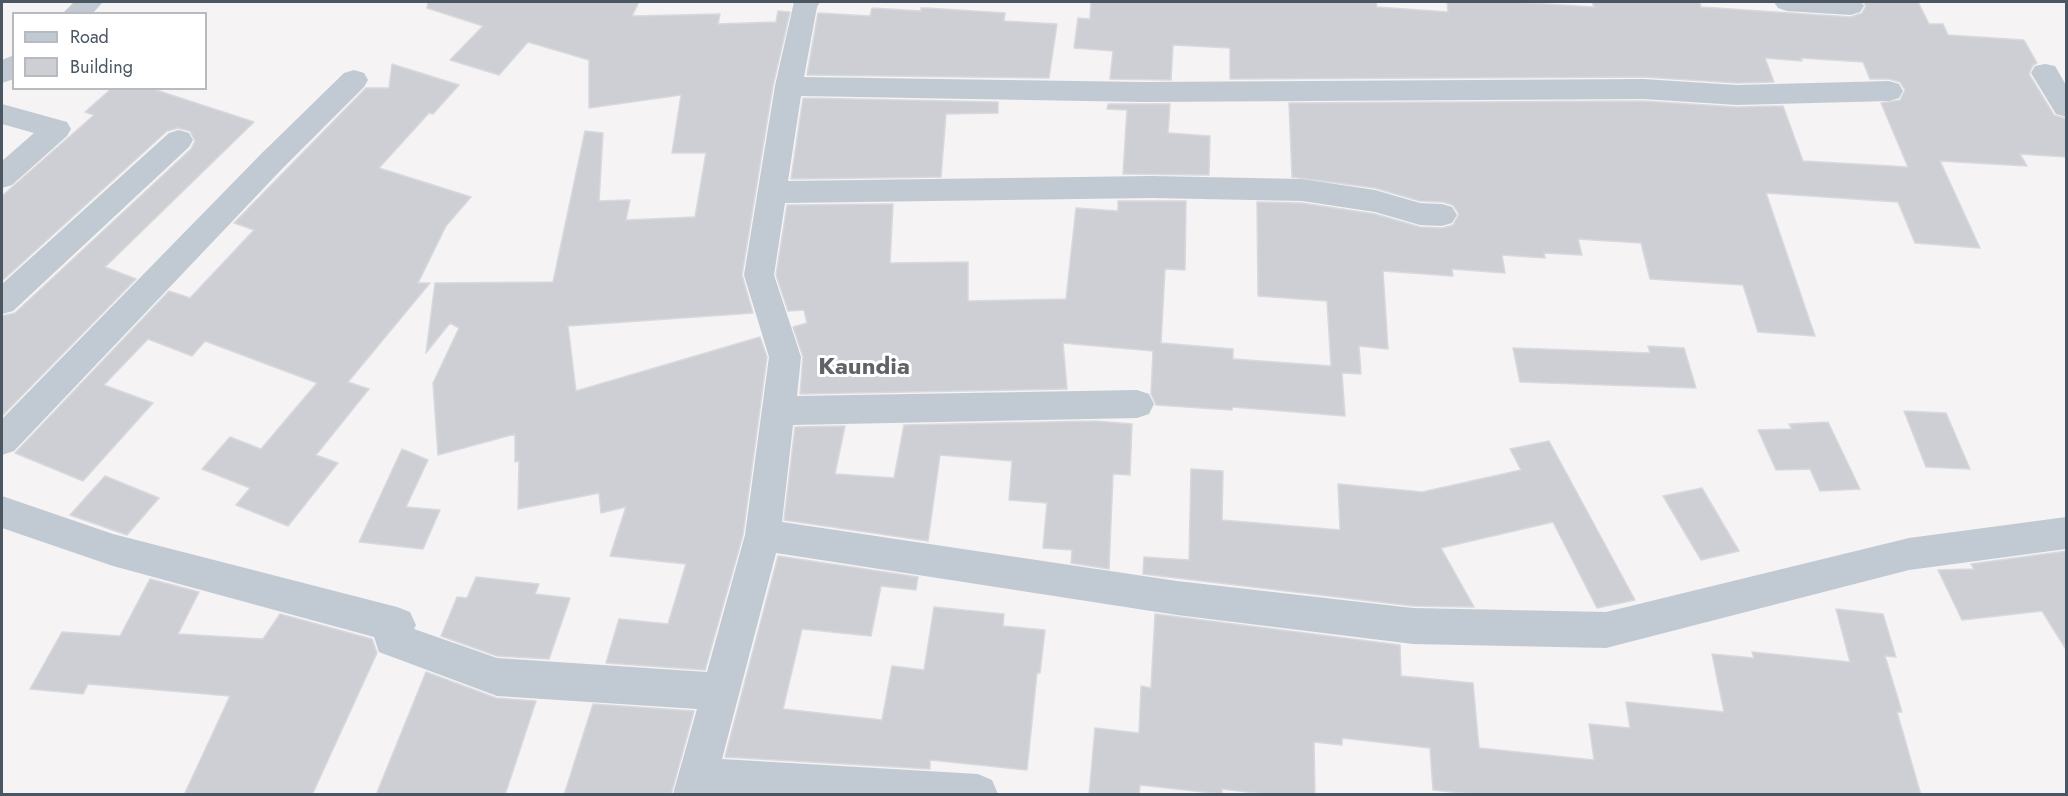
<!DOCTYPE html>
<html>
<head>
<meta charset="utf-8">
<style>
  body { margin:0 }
  #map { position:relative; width:2068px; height:796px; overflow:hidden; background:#f5f3f3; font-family:Jost,sans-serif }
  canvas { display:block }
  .frame { position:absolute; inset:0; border:3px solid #4a5661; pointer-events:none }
  .legend { position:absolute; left:12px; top:12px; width:195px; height:78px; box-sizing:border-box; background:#fff; border:2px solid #b7bbc0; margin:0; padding:8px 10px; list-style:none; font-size:18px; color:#4a5661 }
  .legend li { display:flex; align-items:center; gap:12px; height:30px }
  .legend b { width:30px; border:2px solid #b7bbc0 }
</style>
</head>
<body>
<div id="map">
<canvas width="2068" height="796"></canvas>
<div class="frame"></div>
<ul class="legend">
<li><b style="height:8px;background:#c1cad2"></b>Road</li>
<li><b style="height:16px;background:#cdcfd5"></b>Building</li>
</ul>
</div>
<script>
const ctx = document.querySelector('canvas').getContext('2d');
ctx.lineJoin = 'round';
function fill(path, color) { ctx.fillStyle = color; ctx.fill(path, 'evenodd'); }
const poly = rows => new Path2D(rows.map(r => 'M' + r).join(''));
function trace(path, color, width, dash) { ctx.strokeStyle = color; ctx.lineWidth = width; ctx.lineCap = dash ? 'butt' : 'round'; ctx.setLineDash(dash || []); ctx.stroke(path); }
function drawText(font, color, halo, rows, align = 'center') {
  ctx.font = font + ' Jost,sans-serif'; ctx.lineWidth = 6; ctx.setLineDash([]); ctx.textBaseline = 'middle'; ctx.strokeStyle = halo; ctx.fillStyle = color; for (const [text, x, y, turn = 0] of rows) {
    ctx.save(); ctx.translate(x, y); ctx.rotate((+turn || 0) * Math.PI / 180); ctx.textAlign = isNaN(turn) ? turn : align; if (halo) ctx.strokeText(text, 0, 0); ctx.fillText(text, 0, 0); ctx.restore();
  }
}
const building = poly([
  [428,2,639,2,632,16,720,14,718,24,776,22,778,11,790,12,773,86,742,275,753,313,568,326,576,391,760,337,767,357,743,535,705,670,606,663,619,619,668,624,686,564,610,556,626,507,601,513,599,493,518,509,519,461,515,462,515,434,438,455,433,383,459,328,450,323,426,353,435,283,553,282,585,131,603,133,599,201,630,200,626,220,695,217,706,153,672,153,681,95,589,108,589,60,528,42,499,75,450,60,483,26,427,8,428,2],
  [1091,2,1376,2,1377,7,1448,12,1447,2,1515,2,1594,7,1592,2,1700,2,1701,7,1851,17,1862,13,1866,6,1863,2,1918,2,1929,24,1943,24,1948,35,2024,40,2037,63,2033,65,2029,74,2054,115,2067,119,2067,157,2020,154,2027,166,1940,161,1980,248,1915,243,1898,202,1766,193,1815,336,1758,332,1743,285,1650,279,1641,243,1578,239,1582,255,1544,253,1545,258,1502,255,1505,273,1452,269,1453,276,1383,271,1388,349,1359,346,1361,374,1342,373,1345,416,1232,407,1232,410,1156,405,1151,394,1153,351,1063,343,1067,389,800,394,803,357,793,327,807,323,804,310,788,311,776,275,787,205,893,204,890,263,968,262,968,301,1066,299,1076,208,1118,211,1118,201,1186,201,1185,270,1165,269,1161,343,1233,349,1233,359,1331,366,1327,301,1258,296,1257,202,1302,203,1375,214,1420,227,1442,228,1453,225,1459,214,1453,205,1443,202,1420,201,1375,188,1292,177,1289,103,1643,101,1737,107,1783,106,1803,161,1908,167,1881,103,1900,100,1905,90,1900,82,1889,79,1870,79,1863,62,1801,58,1802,61,1765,58,1774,82,1737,83,1643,77,1230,79,1230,48,1173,45,1171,80,1110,79,1113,51,1074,48,1078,18,1090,19,1091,2],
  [872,8,921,11,921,8,927,8,1005,13,1004,21,1057,24,1049,78,807,75,818,13,870,16,872,8],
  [392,64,459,85,433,114,429,113,379,168,471,197,446,226,418,283,430,283,348,382,369,389,316,455,338,463,288,526,236,505,250,488,202,469,230,437,261,449,317,383,205,341,192,356,148,339,104,385,153,403,83,481,15,453,169,291,190,298,254,230,234,223,366,88,389,88,392,64],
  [112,88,150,88,254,122,105,267,136,279,2,416,2,316,15,313,191,149,195,141,190,131,178,128,167,131,2,281,2,196,94,115,85,112,112,88],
  [803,98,998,102,998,113,946,114,941,177,791,179,803,98],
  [1108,104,1170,104,1168,133,1210,136,1209,175,1123,174,1127,110,1107,109,1108,104],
  [1648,346,1684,348,1696,388,1520,382,1513,348,1650,353,1648,346],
  [1904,411,1946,413,1970,469,1926,467,1904,411],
  [1095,421,1132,424,1130,475,1113,474,1109,569,1071,563,1072,550,1043,548,1047,503,1009,500,1012,461,940,455,928,541,784,520,795,427,845,426,835,474,894,478,904,425,1095,421],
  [1828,422,1860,489,1820,491,1810,469,1776,470,1758,430,1792,429,1789,424,1828,422],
  [1549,441,1635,600,1597,608,1553,522,1441,548,1474,607,1413,606,1143,574,1144,557,1189,560,1191,469,1223,471,1222,520,1340,530,1338,484,1422,492,1521,470,1510,449,1549,441],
  [402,449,428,460,406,507,440,510,423,549,359,542,402,449],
  [105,476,159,498,127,535,70,515,105,476],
  [1702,488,1739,551,1701,560,1663,496,1702,488],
  [2067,551,2067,651,2042,611,1962,620,1938,570,1974,569,1971,564,2067,551],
  [778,556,918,577,916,590,881,586,871,636,802,629,783,709,882,720,892,666,924,670,934,607,1004,614,1003,626,1045,630,1040,673,1037,673,1027,770,930,760,930,769,725,757,778,556],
  [476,577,539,584,535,594,570,598,549,659,497,656,441,636,457,597,467,598,476,577],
  [150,579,199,592,178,634,263,639,280,614,372,639,377,653,312,795,184,795,230,696,88,684,83,694,30,689,62,632,120,636,150,579],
  [1836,609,1883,614,1896,657,1885,656,1902,712,1897,712,1921,795,1480,795,1433,790,1430,748,1342,738,1342,745,1314,742,1315,795,1272,795,1222,789,1222,794,1140,785,1139,795,1089,795,1095,728,1139,733,1141,686,1151,688,1155,614,1400,645,1401,676,1473,683,1479,748,1594,760,1589,724,1630,728,1626,702,1724,712,1712,654,1754,658,1752,652,1850,662,1836,609],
  [426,672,496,698,536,701,505,795,376,795,426,672],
  [593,704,694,711,671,795,564,795,593,704]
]);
const minor = poly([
  [74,2,103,2,92,14,62,14,74,2],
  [794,2,820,2,817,7,804,77,1143,82,1643,79,1737,85,1889,81,1899,84,1903,91,1899,98,1889,101,1737,105,1643,99,1143,102,801,96,788,181,1152,176,1302,179,1375,190,1420,203,1442,204,1452,207,1457,215,1452,223,1442,226,1420,225,1375,212,1302,201,1152,198,785,203,774,275,801,357,797,396,1137,390,1149,394,1154,404,1149,414,1137,418,793,425,782,522,1177,581,1413,608,1606,612,1909,538,2066,517,2066,549,1909,570,1606,648,1413,644,1177,615,776,553,722,759,978,774,992,780,998,794,673,794,697,709,497,696,379,652,374,637,113,566,2,528,2,496,113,534,397,607,410,612,416,625,414,629,497,658,707,672,745,535,769,357,744,275,775,86,794,2],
  [1774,2,1861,2,1864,6,1860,12,1851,15,1787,11,1778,8,1774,2],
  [14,55,14,79,2,83,2,60,14,55],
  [2045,64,2055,66,2066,85,2066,117,2056,114,2031,73,2035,66,2045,64],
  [354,70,364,73,368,80,364,87,281,170,14,451,2,455,2,419,261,154,344,73,354,70],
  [2,104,67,122,71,129,67,136,12,185,2,188,2,161,34,133,2,124,2,104],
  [179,130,189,133,193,140,189,147,13,311,2,314,2,284,169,133,179,130]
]);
const quarterNames = [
  ["Kaundia",864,368]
];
fill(building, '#cdcfd5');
trace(building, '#d7d9de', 1.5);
fill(minor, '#c1cad2');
drawText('bold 24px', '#5f6368', '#fff', quarterNames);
</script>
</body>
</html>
